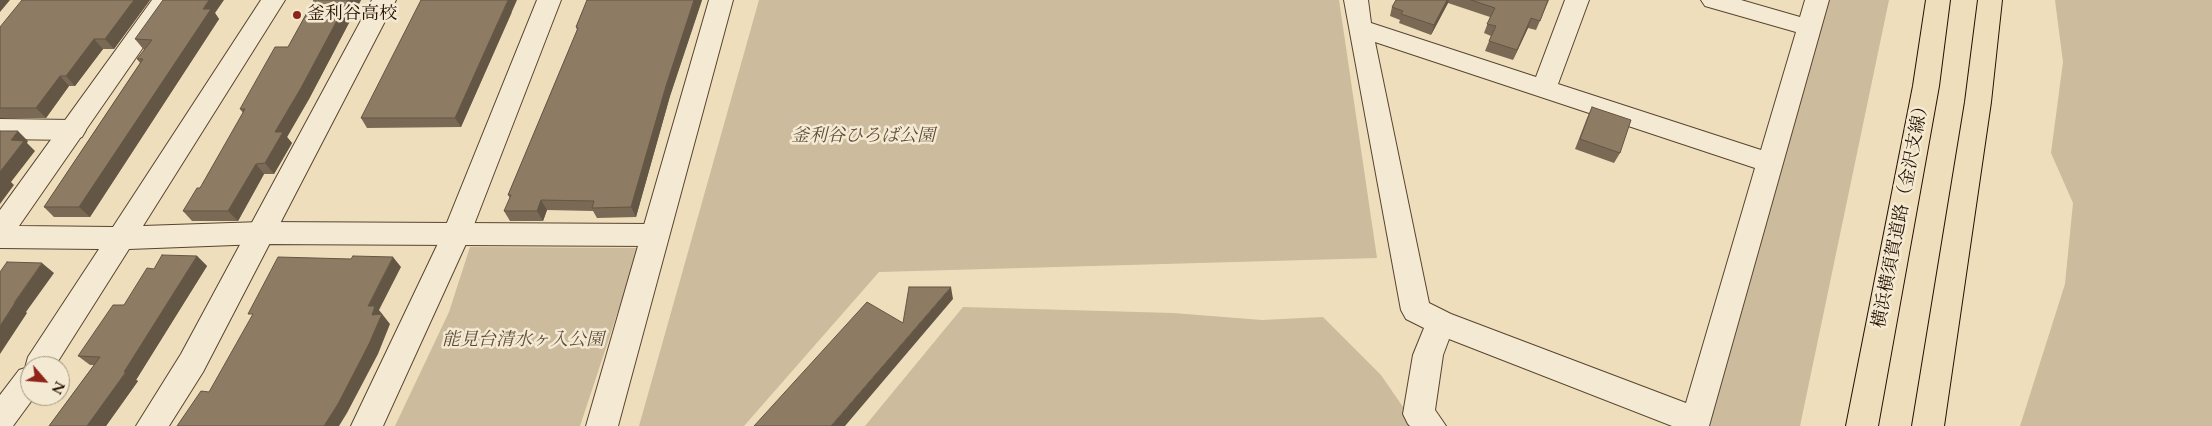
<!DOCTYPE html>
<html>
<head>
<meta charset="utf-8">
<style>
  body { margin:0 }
  #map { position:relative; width:2212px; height:426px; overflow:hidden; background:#eedebc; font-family:Cardo,serif }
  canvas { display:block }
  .north { position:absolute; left:20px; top:356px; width:50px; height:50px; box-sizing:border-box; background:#f4ead3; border:1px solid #a2937f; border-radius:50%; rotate:117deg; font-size:14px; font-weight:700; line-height:20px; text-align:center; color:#261002 }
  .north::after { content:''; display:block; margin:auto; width:18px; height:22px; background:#8f2418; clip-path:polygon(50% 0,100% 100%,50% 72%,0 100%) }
</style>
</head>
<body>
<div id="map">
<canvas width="2212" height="426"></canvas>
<div class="north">N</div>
</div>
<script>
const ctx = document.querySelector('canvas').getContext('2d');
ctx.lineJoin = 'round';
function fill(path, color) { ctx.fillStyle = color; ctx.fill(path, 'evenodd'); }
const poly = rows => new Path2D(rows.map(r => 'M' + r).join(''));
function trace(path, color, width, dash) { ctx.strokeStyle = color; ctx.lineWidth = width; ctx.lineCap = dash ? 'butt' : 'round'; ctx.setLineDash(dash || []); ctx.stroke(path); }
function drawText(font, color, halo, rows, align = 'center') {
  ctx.font = font + ' Cardo,"Noto Serif JP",serif'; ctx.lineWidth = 5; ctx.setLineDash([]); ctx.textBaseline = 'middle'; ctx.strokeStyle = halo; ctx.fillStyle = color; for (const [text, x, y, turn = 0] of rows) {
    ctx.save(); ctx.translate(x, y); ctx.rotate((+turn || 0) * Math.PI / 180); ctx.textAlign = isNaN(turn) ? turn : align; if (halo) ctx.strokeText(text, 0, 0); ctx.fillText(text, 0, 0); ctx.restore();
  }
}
const green = poly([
  [759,0,1339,0,1377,258,879,272,744,426,639,426],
  [1822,0,1889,0,1800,426,1707,426],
  [2055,0,2212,0,2212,426,2020,426,2065,284,2073,203,2051,153,2063,62],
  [470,247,639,248,580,426,395,426,449,312],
  [963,307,1173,313,1262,320,1323,317,1381,375,1416,426,865,426]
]);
const minor = poly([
  [372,0,396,0,203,372,169,426,136,426,181,354,372,0],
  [537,0,561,0,470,235,383,426,351,426,442,235,537,0],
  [709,0,733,0,618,426,586,426,709,0],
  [1344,0,1368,0,1371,23,1536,77,1565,0,1589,0,1558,84,1761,150,1796,32,1705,6,1701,0,1741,0,1800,17,1805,0,1829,0,1709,426,1672,426,1449,339,1443,355,1435,410,1446,426,1410,426,1408,424,1403,414,1413,355,1424,328,1406,319,1401,310,1344,0],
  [1375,42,1755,168,1686,403,1451,314,1429,303,1375,42],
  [0,119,73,120,82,123,86,130,82,137,73,140,0,139,0,119]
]);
const tertiary = poly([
  [152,0,176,0,19,226,113,227,261,0,285,0,143,226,261,222,654,224,664,227,668,235,664,243,654,246,261,244,129,249,55,366,30,366,30,396,35,396,13,426,0,426,0,395,19,370,25,368,28,357,99,249,0,248,0,210,152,0]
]);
const motorway = poly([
  [1926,0,1950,0,1939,86,1878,426,1846,426,1913,86,1926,0],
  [1978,0,2002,0,1991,102,1944,426,1912,426,1965,102,1978,0]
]);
const wall = poly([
  [150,0,114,49,103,49,75,86,69,86,46,118,0,118,0,27],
  [314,0,361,0,309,99,287,137,292,143,274,174,264,174,238,221,192,221,183,211,200,188,243,113,240,109,288,47],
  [587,0,702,0,670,96,636,217,597,218,593,211,547,210,543,221,510,221,504,211,510,198,508,195,577,30,576,27],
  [1396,0,1549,0,1536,30,1528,28,1513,60,1485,51,1491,36,1484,33,1490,17,1448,3,1431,35,1399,23,1400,20,1390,16,1392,7],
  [512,12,461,127,367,128,361,118],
  [215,13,219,19,90,217,54,217,44,207,140,63,137,59,144,50,135,39],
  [1592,107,1620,153,1614,163,1575,149,1587,118],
  [197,256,207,266,136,380,138,381,106,426,49,426,94,365,90,365,78,356,124,305,154,269]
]);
const shadedWall = poly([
  [0,0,10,0,0,12],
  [134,0,150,0,114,49,105,39],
  [209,0,224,0,215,13,219,19,90,217,79,207,203,9],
  [348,0,361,0,309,99,287,137,292,143,274,174,265,163,275,132],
  [508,0,517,0,461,127,455,118],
  [694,0,702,0,670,96,636,217,631,207,666,86],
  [1447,0,1449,0,1448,3,1431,35,1434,25],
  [1531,18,1528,28,1513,60,1517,50],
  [94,39,103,49,75,86,66,76],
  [60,76,69,86,46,118,36,108],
  [18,131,28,141,27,143,35,151,11,182,14,185,0,204,0,172,11,140],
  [256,164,264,174,238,221,228,211],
  [541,200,547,210,543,221,537,211],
  [197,256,207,266,136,380,138,381,106,426,87,426,124,372],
  [393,257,401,267,379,310,390,324,378,354,347,413,339,426,324,426,372,315,368,306],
  [42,263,54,273,26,312,27,313,0,354,0,326,14,303],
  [951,287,953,299,845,426,831,426]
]);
const building = poly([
  [22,0,134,0,105,39,94,39,66,76,60,76,36,108,0,108,0,27,22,0],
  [163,0,209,0,203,9,211,9,79,207,44,207,143,59,137,59,152,40,135,39,163,0],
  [314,0,348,0,301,88,275,132,283,132,265,163,256,164,228,211,183,211,197,188,200,188,245,109,240,109,275,47,288,47,314,0],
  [421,0,508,0,455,118,361,118,421,0],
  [587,0,694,0,666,86,631,207,592,208,594,201,541,200,537,211,504,211,511,195,508,195,578,28,576,27,587,0],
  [1396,0,1447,0,1434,25,1401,14,1403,11,1392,7,1396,0],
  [1471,0,1548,0,1540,21,1531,18,1517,50,1489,41,1496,26,1487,24,1495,8,1471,0],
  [1592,107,1631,120,1620,153,1580,139,1592,107],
  [0,131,18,131,11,140,24,141,0,172,0,131],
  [162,255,197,256,124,372,126,372,87,426,49,426,100,357,78,356,113,305,124,305,147,268,154,269,162,255],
  [353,256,393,257,368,306,375,306,372,315,382,314,369,344,338,404,324,426,177,426,201,391,209,392,253,314,248,314,278,257,351,259,353,256],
  [7,262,42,263,14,303,15,303,0,326,0,272,7,262],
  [909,287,951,287,831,426,754,426,867,302,903,323,909,287]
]);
const markers = [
  [297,15,5,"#8f2418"]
];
const poiNames = [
  ["釜利谷高校",307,15]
];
const parkNames = [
  ["釜利谷ひろば公園",863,137],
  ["能見台清水ヶ入公園",523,341]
];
const streetNames = [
  ["横浜横須賀道路（金沢支線）",1902,213,-79]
];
fill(green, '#ccbb9c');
trace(minor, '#584430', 2);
trace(tertiary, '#584430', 2);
trace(motorway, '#261002', 2);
fill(minor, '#f4ead3');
fill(tertiary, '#f4ead3');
fill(motorway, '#eedebc');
fill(wall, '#7a6a55');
fill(shadedWall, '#635645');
fill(building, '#8e7b63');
trace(building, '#635645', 1);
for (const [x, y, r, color] of markers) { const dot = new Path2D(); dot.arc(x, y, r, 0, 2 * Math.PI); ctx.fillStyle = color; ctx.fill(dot); trace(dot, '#f4ead3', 2); }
drawText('18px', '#261002', '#f4ead3', poiNames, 'left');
drawText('italic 18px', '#604c38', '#f4ead3', parkNames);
drawText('18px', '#261002', '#f4ead3', streetNames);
</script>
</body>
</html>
